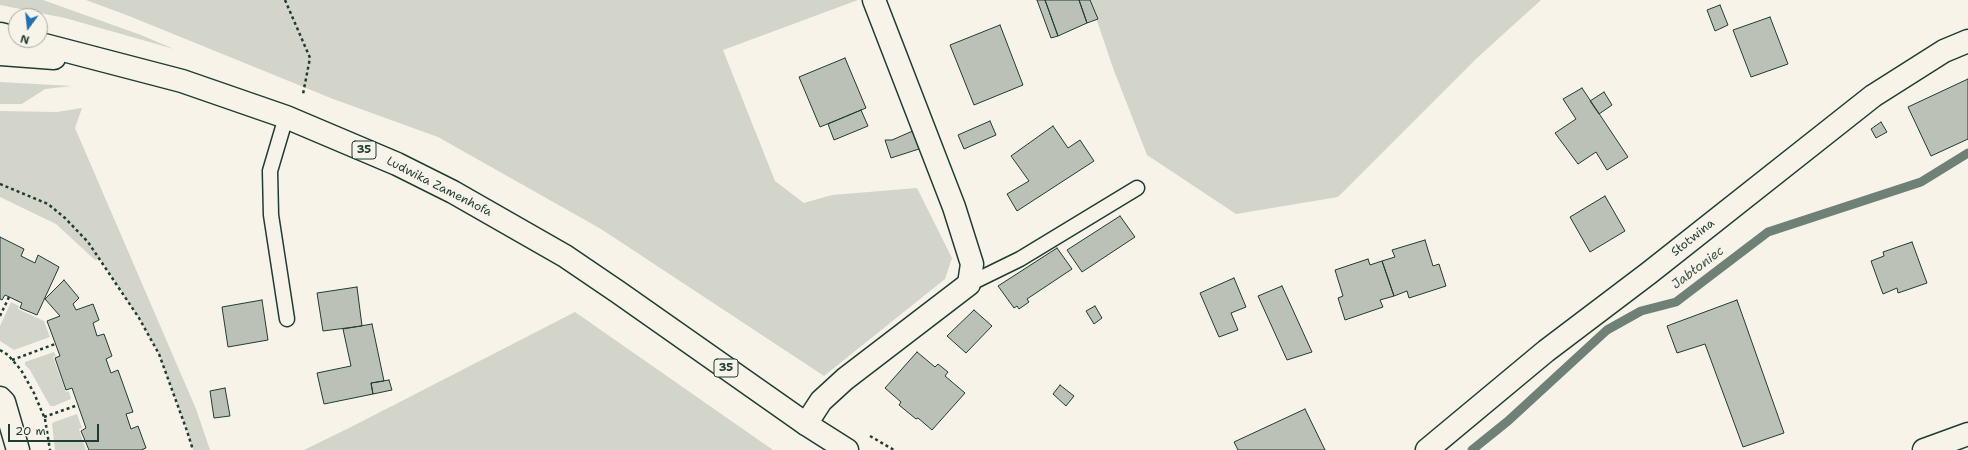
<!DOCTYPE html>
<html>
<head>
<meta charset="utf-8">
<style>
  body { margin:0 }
  #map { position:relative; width:1968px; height:450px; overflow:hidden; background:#f7f3e8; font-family:"Shantell Sans",sans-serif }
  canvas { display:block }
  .north { position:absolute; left:8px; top:8px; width:40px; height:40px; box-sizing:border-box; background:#f7f3e8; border:1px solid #a1aaa0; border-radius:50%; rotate:195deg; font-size:11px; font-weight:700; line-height:16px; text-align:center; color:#1f3d34 }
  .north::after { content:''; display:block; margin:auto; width:14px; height:18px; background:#1f6fb2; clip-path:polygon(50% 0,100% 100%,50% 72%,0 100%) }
  .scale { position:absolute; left:8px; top:424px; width:91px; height:18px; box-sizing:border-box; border:2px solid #1f3d34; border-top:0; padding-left:5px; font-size:12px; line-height:14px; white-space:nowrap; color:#1f3d34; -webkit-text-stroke:3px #f7f3e8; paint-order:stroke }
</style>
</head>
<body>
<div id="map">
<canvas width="1968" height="450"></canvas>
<div class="north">N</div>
<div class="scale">20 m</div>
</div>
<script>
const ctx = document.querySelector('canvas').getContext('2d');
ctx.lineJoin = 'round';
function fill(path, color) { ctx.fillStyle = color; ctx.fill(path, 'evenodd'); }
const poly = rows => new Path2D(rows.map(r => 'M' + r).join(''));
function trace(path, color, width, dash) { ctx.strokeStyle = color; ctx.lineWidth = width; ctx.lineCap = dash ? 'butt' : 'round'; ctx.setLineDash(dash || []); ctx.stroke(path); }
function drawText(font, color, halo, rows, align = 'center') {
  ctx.font = font + ' "Shantell Sans",sans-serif'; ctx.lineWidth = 3; ctx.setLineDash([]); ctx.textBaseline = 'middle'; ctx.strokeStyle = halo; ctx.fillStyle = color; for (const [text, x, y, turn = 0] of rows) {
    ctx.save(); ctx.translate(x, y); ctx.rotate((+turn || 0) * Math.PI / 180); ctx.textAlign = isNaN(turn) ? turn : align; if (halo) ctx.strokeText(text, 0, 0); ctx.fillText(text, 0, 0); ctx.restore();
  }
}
const green = poly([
  [0,0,43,0,141,35,174,49,65,18,0,5],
  [86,0,858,0,723,50,775,181,804,203,832,195,917,188,952,258,945,279,824,376,601,229,438,137,333,99,129,16],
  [1090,0,1541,0,1477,58,1338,197,1236,214,1147,155,1113,68],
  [0,82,72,86,45,89,22,104,0,104],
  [82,108,75,128,196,409,210,450,193,450,187,430,159,354,139,318,100,259,95,260,56,224,0,197,0,111,57,112],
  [11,302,19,306,18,309,44,321,50,337,14,350,0,341,0,326],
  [575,312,773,450,304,450,351,427],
  [54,352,56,356,53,357,66,392,69,391,71,399,54,406,50,406,30,370,25,365,25,362],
  [77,414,82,428,79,429,86,450,55,450,52,424,54,422]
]);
const stream = poly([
  [1472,450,1508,421,1607,330,1641,311,1676,302,1768,232,1921,182,1968,153]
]);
const building = poly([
  [1037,0,1045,0,1058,36,1051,38,1037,0],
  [1045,0,1079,0,1087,23,1058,36,1045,0],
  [1079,0,1090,0,1098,19,1087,23,1079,0],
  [1720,5,1728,25,1715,31,1707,10,1720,5],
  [1770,17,1788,64,1751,77,1733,30,1770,17],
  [1000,25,1023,85,974,105,950,45,1000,25],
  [845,58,866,108,820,127,799,77,845,58],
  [1968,79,1968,139,1931,156,1908,107,1968,79],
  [1582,88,1628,157,1607,170,1596,152,1578,164,1555,133,1576,119,1563,99,1582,88],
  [1604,92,1612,105,1599,114,1590,101,1604,92],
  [861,110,868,126,834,140,828,124,861,110],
  [990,121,996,135,964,149,958,135,990,121],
  [1881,122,1887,132,1876,138,1871,129,1881,122],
  [1053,126,1068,148,1080,140,1094,161,1017,211,1007,194,1029,181,1011,156,1053,126],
  [915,130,922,148,891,158,885,140,892,140,915,130],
  [1605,196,1625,231,1590,252,1570,217,1605,196],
  [1120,216,1135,237,1082,272,1067,250,1120,216],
  [0,237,24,249,21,256,35,263,38,255,59,267,37,315,20,308,22,303,5,295,2,300,0,299,0,237],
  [1425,240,1433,266,1439,264,1446,286,1409,298,1407,291,1394,296,1382,261,1395,257,1392,250,1425,240],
  [1912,242,1927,283,1898,293,1897,288,1883,294,1871,261,1884,256,1883,252,1912,242],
  [1057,248,1072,269,1027,299,1029,302,1019,309,1017,306,1014,308,998,286,1057,248],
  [1368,259,1370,265,1382,261,1394,296,1380,300,1383,307,1345,320,1338,298,1343,296,1335,270,1368,259],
  [1234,278,1246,307,1231,313,1238,330,1219,337,1200,293,1234,278],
  [64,280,79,298,73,304,76,310,93,304,99,320,93,323,97,336,104,334,112,356,106,359,111,373,118,370,133,412,126,414,131,429,138,426,146,448,141,450,89,450,81,431,86,428,72,388,66,390,55,358,60,356,47,321,60,316,45,299,64,280],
  [1282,286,1312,352,1287,360,1258,296,1282,286],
  [357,287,362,326,323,331,317,293,357,287],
  [262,300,268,340,228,347,222,307,262,300],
  [1737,300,1784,433,1743,447,1705,344,1677,353,1667,326,1737,300],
  [1095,306,1102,318,1094,324,1086,311,1095,306],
  [974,310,992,326,966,353,947,336,974,310],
  [372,324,384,381,371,383,373,394,324,404,317,373,351,366,343,329,372,324],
  [917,352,935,367,938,364,948,372,945,376,965,393,932,430,918,418,916,419,899,405,901,402,885,388,917,352],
  [389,380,392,390,373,394,371,383,389,380],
  [1060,385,1074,396,1066,406,1053,394,1060,385],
  [225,388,230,416,214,418,210,391,225,388],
  [1305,409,1325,450,1238,450,1234,442,1305,409]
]);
const path = poly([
  [285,0,310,58,303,94],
  [0,184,48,204,65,218,88,242,139,318,159,354,187,431,193,450],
  [0,316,9,297],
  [0,350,8,355,21,370,34,393,45,419,50,450],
  [12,360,55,344],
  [44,417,78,405],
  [870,436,894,450]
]);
const service = poly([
  [286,117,270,171,271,215,287,319],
  [969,284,1020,259,1137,188]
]);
const minor = poly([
  [0,398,4,402,18,450],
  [806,424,821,401,845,379,969,284,972,264,954,207,874,0],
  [1427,450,1546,351,1649,273,1873,96,1944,51,1968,41]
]);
const primary = poly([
  [0,34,16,38],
  [25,40,182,81,286,117,397,164,453,192,565,256,618,292,806,424,847,450],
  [0,54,54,58],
  [1924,450,1968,434]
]);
const shields = [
  [364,150,24],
  [726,368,24]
];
const shieldNames = [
  ["35",364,150],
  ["35",726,368]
];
const streetNames = [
  ["Ludwika Zamenhofa",439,187,27],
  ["Słotwina",1693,238,-39]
];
const waterNames = [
  ["Jabłoniec",1698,268,-37]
];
fill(green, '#d3d5ca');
trace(stream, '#6f8077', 9);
fill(building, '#bbc1b6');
trace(building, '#1f3d34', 1);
trace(service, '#1f3d34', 17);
trace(minor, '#1f3d34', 25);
trace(primary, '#1f3d34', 25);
trace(path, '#1f3d34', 2.5, [3, 3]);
trace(service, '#f7f3e8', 14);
trace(minor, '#f7f3e8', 22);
trace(primary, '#f7f3e8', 22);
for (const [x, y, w] of shields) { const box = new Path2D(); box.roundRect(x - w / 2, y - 9, w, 18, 3); ctx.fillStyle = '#f7f3e8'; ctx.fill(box); trace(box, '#1f3d34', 1); }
drawText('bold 11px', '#1f3d34', null, shieldNames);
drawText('12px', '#1f3d34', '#f7f3e8', streetNames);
drawText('italic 13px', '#405950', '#f7f3e8', waterNames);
</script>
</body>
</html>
